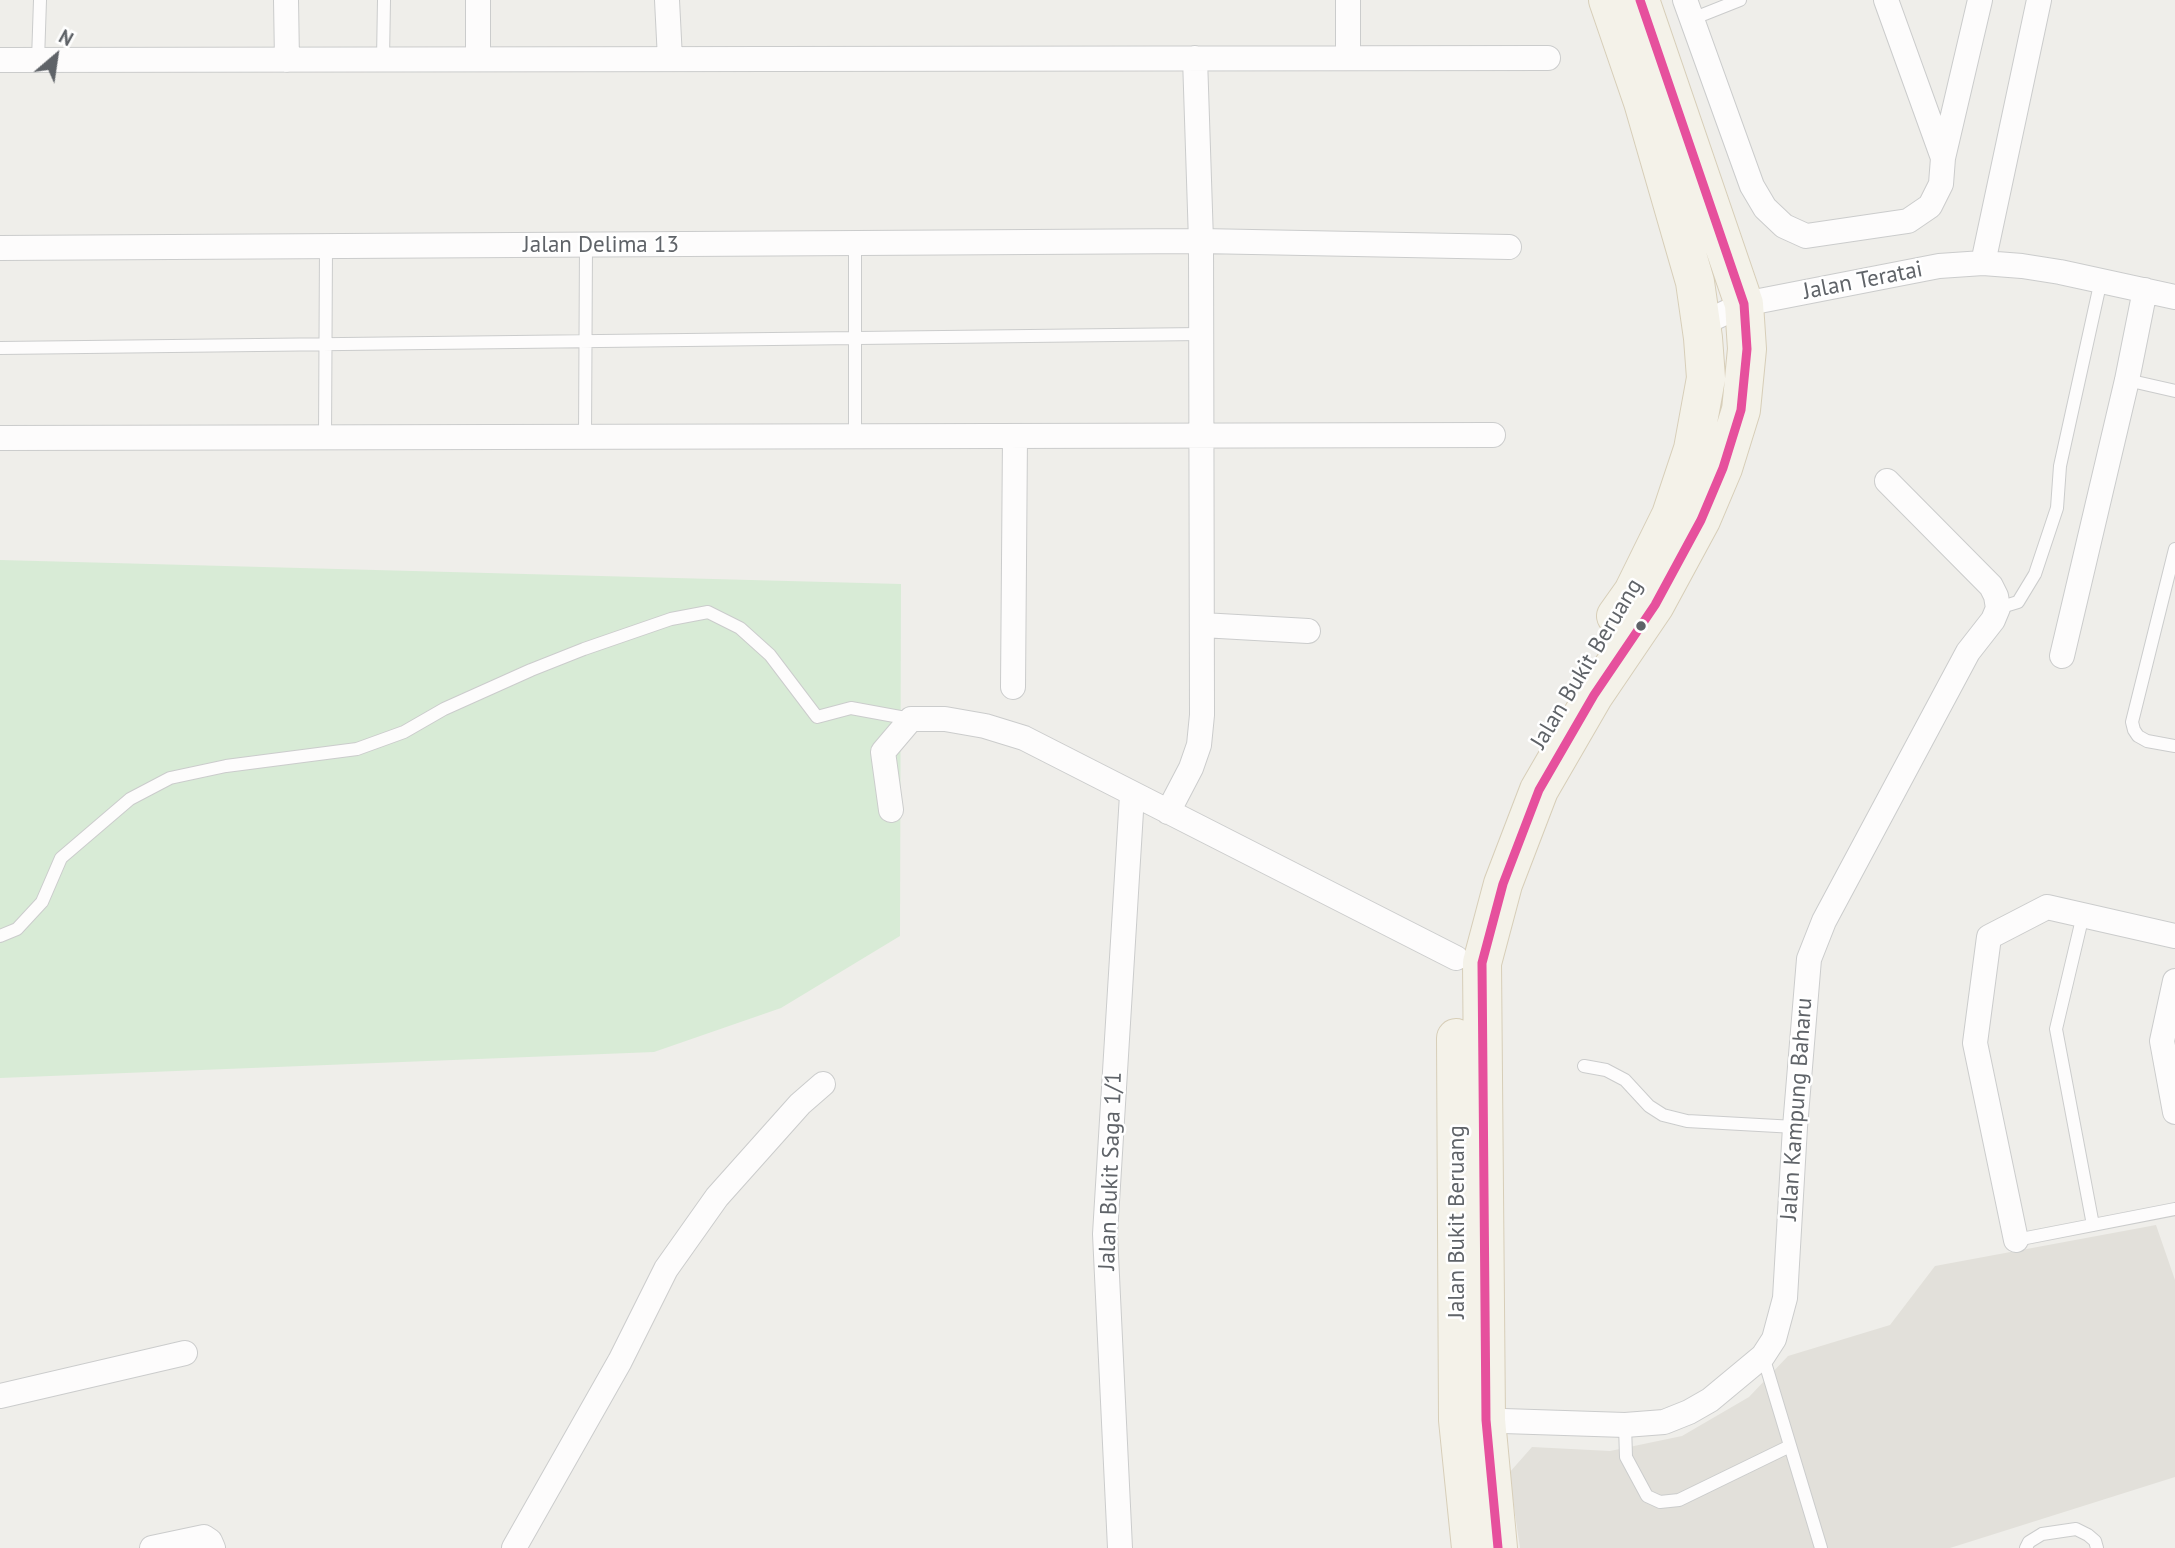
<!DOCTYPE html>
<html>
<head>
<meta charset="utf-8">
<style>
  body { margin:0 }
  #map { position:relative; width:2175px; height:1548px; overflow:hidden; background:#efeeea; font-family:"PT Sans",sans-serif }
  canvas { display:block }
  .north { position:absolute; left:21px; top:21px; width:70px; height:70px; -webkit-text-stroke:5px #fff; paint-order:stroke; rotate:29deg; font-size:19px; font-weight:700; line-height:28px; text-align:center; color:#5f6368 }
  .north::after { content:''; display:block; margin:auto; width:24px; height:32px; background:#5f6368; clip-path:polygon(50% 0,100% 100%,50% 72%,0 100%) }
</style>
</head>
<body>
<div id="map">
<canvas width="2175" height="1548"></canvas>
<div class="north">N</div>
</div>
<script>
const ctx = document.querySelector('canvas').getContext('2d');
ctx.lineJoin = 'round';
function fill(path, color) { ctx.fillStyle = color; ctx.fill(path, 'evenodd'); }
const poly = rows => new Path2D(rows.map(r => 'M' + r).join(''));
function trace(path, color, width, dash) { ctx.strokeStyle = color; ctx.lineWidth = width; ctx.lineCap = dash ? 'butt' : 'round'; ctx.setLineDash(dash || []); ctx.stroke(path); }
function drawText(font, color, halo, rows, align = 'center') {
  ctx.font = font + ' "PT Sans",sans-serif'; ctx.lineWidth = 5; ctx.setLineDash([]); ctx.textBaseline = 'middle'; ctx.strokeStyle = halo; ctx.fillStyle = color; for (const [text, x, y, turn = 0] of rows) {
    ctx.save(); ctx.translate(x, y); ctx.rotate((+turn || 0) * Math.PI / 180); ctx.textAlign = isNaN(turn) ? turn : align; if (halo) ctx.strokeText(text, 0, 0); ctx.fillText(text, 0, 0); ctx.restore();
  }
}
const education = poly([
  [2156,1225,2175,1280,2175,1477,1950,1548,1520,1548,1509,1473,1532,1447,1610,1451,1682,1436,1749,1397,1788,1356,1890,1325,1935,1266]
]);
const green = poly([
  [0,560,901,584,900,936,781,1008,654,1052,0,1078]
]);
const lane = poly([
  [1692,19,1740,0],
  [383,59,384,0],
  [38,60,40,0],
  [855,243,855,436],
  [0,348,1201,334],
  [2127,380,2175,391],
  [325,437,326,247],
  [585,437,586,245],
  [2175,549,2132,722,2134,730,2138,736,2147,741,2175,746],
  [1998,608,2018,602,2035,574,2057,508,2060,466,2101,280],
  [2083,915,2056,1029,2093,1225],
  [0,936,17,929,42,902,61,858,130,799,170,778,226,766,357,749,404,732,444,709,531,670,584,649,671,619,708,612,740,628,770,655,817,717,851,708,911,719],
  [1584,1066,1606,1070,1625,1080,1649,1106,1663,1115,1687,1121,1795,1127],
  [2016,1240,2175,1209],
  [1763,1356,1821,1548],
  [1625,1425,1626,1457,1647,1496,1660,1502,1679,1500,1790,1446],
  [2026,1548,2029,1542,2042,1534,2076,1529,2088,1535,2095,1541,2097,1548]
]);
const street = poly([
  [286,0,287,60],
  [478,0,478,59],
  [667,0,670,59],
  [1685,0,1752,186,1765,208,1784,226,1806,236,1908,221,1930,206,1941,184,1943,158,1886,0],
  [1348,58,1348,0],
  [0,60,1548,58],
  [1943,158,1980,0],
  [0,248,1201,241,1509,247],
  [1983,263,2039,0],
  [1703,338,1712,319,1744,304,1939,266,1983,263,2022,266,2060,272,2175,297],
  [0,438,1493,435],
  [1202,625,1308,631],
  [2062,656,2127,380,2145,290],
  [1013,687,1015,436],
  [891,810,883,752,911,719,945,719,985,726,1024,738,1456,958],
  [1168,812,1191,768,1199,745,1202,715,1201,241,1195,58],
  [2175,981,2162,1041,2175,1112],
  [2016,1240,1975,1043,1989,937,2047,907,2175,936],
  [0,1396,185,1353],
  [1473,1420,1625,1425,1664,1422,1689,1412,1710,1400,1763,1356,1774,1339,1785,1298,1795,1127,1809,959,1824,921,1968,652,1993,620,1998,608,1996,596,1991,586,1887,481],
  [152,1548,204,1537,210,1541,213,1548],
  [514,1548,620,1361,666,1269,717,1197,800,1104,823,1084],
  [1120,1548,1105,1234,1132,795]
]);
const primary = poly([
  [1608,0,1643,102,1695,282,1703,338,1706,378,1693,449,1671,515,1633,592,1616,616],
  [1456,1038,1458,1420,1471,1548],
  [1498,1548,1486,1420,1482,963,1503,884,1539,790,1594,695,1655,605,1701,520,1723,468,1741,410,1747,349,1744,304,1640,0]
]);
const bus1 = poly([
  [1498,1548,1486,1420,1482,963,1503,884,1539,790,1594,695,1655,605,1701,520,1723,468,1741,410,1747,349,1744,304,1640,0]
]);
const markers = [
  [1641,626,6,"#5f6368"]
];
const streetNames = [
  ["Jalan Delima 13",601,245],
  ["Jalan Teratai",1863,281,-11],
  ["Jalan Bukit Beruang",1587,664,-59],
  ["Jalan Kampung Baharu",1797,1109,-86],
  ["Jalan Bukit Saga 1/1",1111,1171,-88],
  ["Jalan Bukit Beruang",1457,1222,-90]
];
fill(education, '#e2e0da');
fill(green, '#d8ebd6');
trace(lane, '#cbcccc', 14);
trace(street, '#cbcccc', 26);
trace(primary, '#d7ceb8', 40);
trace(lane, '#fdfcfc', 12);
trace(street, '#fdfcfc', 24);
trace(primary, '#f4f2e9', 38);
trace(bus1, '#e6509d', 9);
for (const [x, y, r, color] of markers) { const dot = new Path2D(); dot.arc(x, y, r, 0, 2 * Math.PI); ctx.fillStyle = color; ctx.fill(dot); trace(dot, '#fff', 2.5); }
drawText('23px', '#5f6368', '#fff', streetNames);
</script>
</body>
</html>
